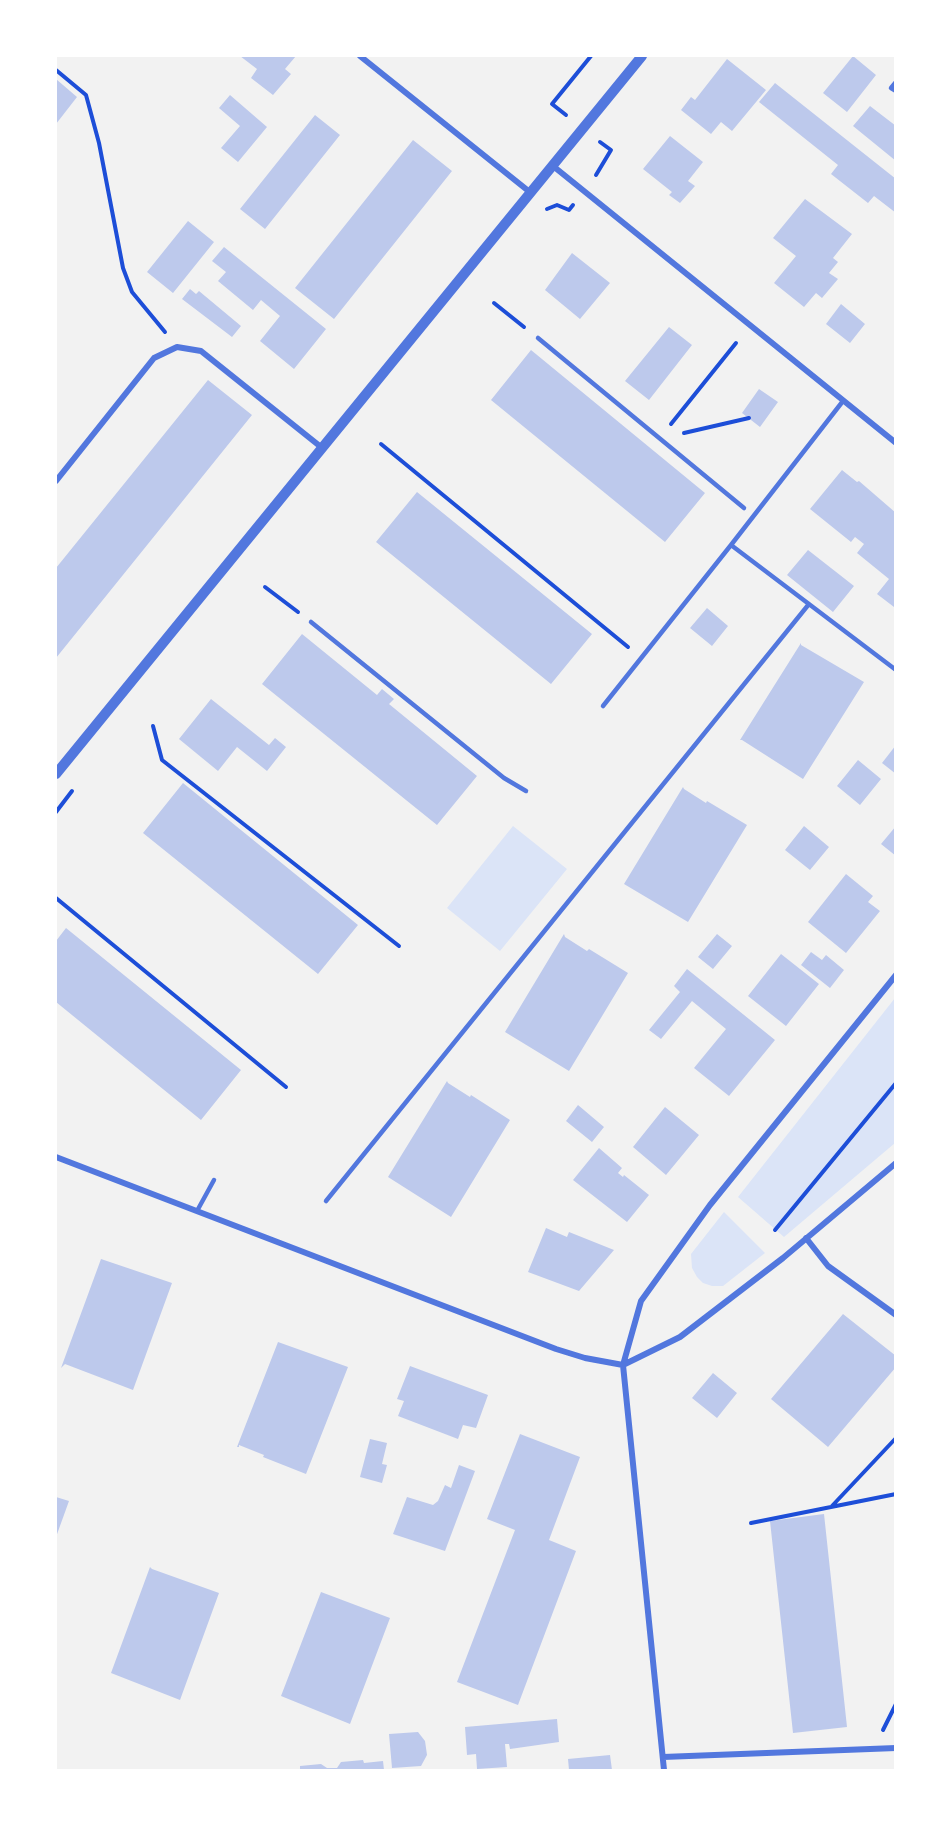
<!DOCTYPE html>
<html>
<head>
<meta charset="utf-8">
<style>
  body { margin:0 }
  #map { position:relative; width:951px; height:1826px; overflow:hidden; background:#f2f2f2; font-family:"Exo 2",sans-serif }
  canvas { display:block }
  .frame { position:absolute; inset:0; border:57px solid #fff; pointer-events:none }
</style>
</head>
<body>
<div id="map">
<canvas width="951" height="1826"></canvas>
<div class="frame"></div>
</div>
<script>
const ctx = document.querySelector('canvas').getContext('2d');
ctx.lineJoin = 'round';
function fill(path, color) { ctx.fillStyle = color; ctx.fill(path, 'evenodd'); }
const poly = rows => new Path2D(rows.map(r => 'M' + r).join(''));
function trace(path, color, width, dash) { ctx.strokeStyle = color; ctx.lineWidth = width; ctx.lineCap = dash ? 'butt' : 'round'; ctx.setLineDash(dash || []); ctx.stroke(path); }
const green = poly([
  [513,826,567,869,500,951,447,908],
  [895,998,895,1143,784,1237,738,1197],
  [724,1212,765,1253,723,1286,712,1286,703,1283,697,1277,692,1268,691,1254]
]);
const building = poly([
  [240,56,296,56,285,69,291,74,273,95,251,78,257,69],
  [853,56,876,75,847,112,823,93],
  [727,59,766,90,732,131,721,122,711,134,681,110,691,97,695,100],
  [56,79,77,97,56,124],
  [775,83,896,179,896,213,874,196,868,203,831,174,838,165,759,102],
  [230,95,267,127,238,162,221,148,240,126,219,108],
  [870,106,896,126,896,161,853,126],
  [315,115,340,135,265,229,240,209],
  [670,136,703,162,688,181,695,186,680,203,669,195,672,192,643,169],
  [413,140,452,171,334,319,295,288],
  [805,199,852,234,833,258,838,262,829,273,838,279,822,298,816,293,804,307,774,283,796,256,773,238],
  [188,221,214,242,173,293,147,272],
  [224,247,326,329,294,369,260,341,280,316,261,300,253,310,218,281,226,272,212,261],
  [572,253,610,283,580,319,545,290],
  [190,289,196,294,199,291,241,326,232,337,182,299],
  [841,304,865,324,850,343,826,324],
  [669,327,692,345,649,400,625,381],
  [531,350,705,493,665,542,491,400],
  [208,380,252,415,56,658,56,568],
  [759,389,778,402,760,427,742,413],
  [842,470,857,482,859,481,896,513,896,605,894,607,877,594,889,579,857,553,864,544,855,537,851,542,810,509],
  [417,492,592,634,551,684,376,542],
  [808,550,854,586,833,612,787,575],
  [707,608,728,626,712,646,690,628],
  [302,634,377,695,382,689,394,699,389,704,477,776,437,825,262,684],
  [801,643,801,645,864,682,803,779,742,740,740,740],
  [211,699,269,745,275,738,286,747,267,771,237,747,218,771,179,739],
  [896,745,896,774,882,763],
  [858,760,881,779,860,805,837,786],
  [183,783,358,925,318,974,143,833],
  [683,787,684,789,706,803,707,801,747,825,688,922,624,884],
  [804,826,829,847,810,870,785,850],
  [896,826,896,856,881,844],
  [846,874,873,896,868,902,880,911,846,953,808,922],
  [66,928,241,1070,201,1120,56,1002,56,941],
  [564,934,565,937,587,951,589,949,628,973,569,1071,505,1032],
  [717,934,732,946,713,969,698,957],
  [811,952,822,960,826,955,844,970,830,988,801,965],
  [781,954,819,984,786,1026,748,996],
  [687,969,775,1040,729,1096,694,1068,726,1029,692,1001,661,1039,649,1030,680,992,674,986],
  [447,1081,448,1083,470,1097,471,1095,510,1120,451,1217,388,1177],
  [578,1105,604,1127,592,1142,566,1121],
  [665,1107,699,1135,666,1175,633,1147],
  [599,1148,622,1168,618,1173,623,1177,624,1175,649,1195,627,1222,573,1180],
  [546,1228,567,1237,569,1232,614,1250,579,1291,528,1272],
  [101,1259,172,1283,133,1390,65,1364,61,1368],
  [843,1314,896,1356,896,1367,828,1447,771,1399],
  [278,1342,348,1367,306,1474,263,1457,264,1455,239,1445,239,1447,237,1447],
  [410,1366,488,1395,476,1428,463,1425,458,1439,398,1416,404,1401,397,1399],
  [713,1373,737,1393,717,1418,692,1398],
  [520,1434,580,1457,549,1540,576,1551,518,1705,457,1682,515,1530,487,1519],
  [370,1439,387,1443,382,1464,387,1465,382,1483,360,1477],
  [459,1465,475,1471,445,1551,393,1534,407,1497,433,1505,438,1501,445,1485,451,1488],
  [56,1497,69,1501,56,1537],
  [824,1514,847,1727,793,1733,770,1521],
  [150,1567,152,1569,219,1593,180,1700,111,1673],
  [321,1592,390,1618,350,1724,281,1696],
  [557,1719,559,1742,510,1749,509,1744,505,1744,507,1767,477,1769,476,1754,467,1755,465,1727],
  [418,1732,425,1741,427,1755,421,1766,392,1768,389,1734],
  [610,1755,612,1770,569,1770,568,1759],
  [363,1760,364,1763,383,1761,384,1770,300,1770,300,1766,321,1764,327,1768,337,1768,341,1762]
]);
const path = poly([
  [56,70,86,95,99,143,123,268,132,292,165,332],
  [566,115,552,104,591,56],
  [596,175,611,150,600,142],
  [547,209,557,205,569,210,573,205],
  [494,303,524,327],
  [671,424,736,343],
  [684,433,749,418],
  [381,444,628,647],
  [265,587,298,612],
  [153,726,162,760,399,946],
  [56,812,72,791],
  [56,898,286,1087],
  [775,1230,896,1083],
  [832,1506,896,1438],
  [751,1523,896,1494],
  [883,1730,896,1704]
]);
const service = poly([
  [896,82,891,88,896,91],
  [538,338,744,508],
  [843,401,731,545,896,670],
  [311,622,504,778,526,791],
  [603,706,731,545],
  [326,1201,809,604],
  [197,1211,214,1180]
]);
const minor = poly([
  [360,56,531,193],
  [553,166,896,443],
  [56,481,154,358,177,347,201,351,321,447],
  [56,1157,556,1349,585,1358,623,1365],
  [806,1238,828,1266,896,1315],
  [623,1365,680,1337,783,1258,896,1163],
  [663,1757,896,1748],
  [664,1770,623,1365,641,1301,710,1205,896,975]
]);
const tertiary = poly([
  [56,774,642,56]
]);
fill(green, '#dbe4f7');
fill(building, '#bdc9ec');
trace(path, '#1d4ed8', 4);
trace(service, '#5277de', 4.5);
trace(minor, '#5277de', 6);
trace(tertiary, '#5277de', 10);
</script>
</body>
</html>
